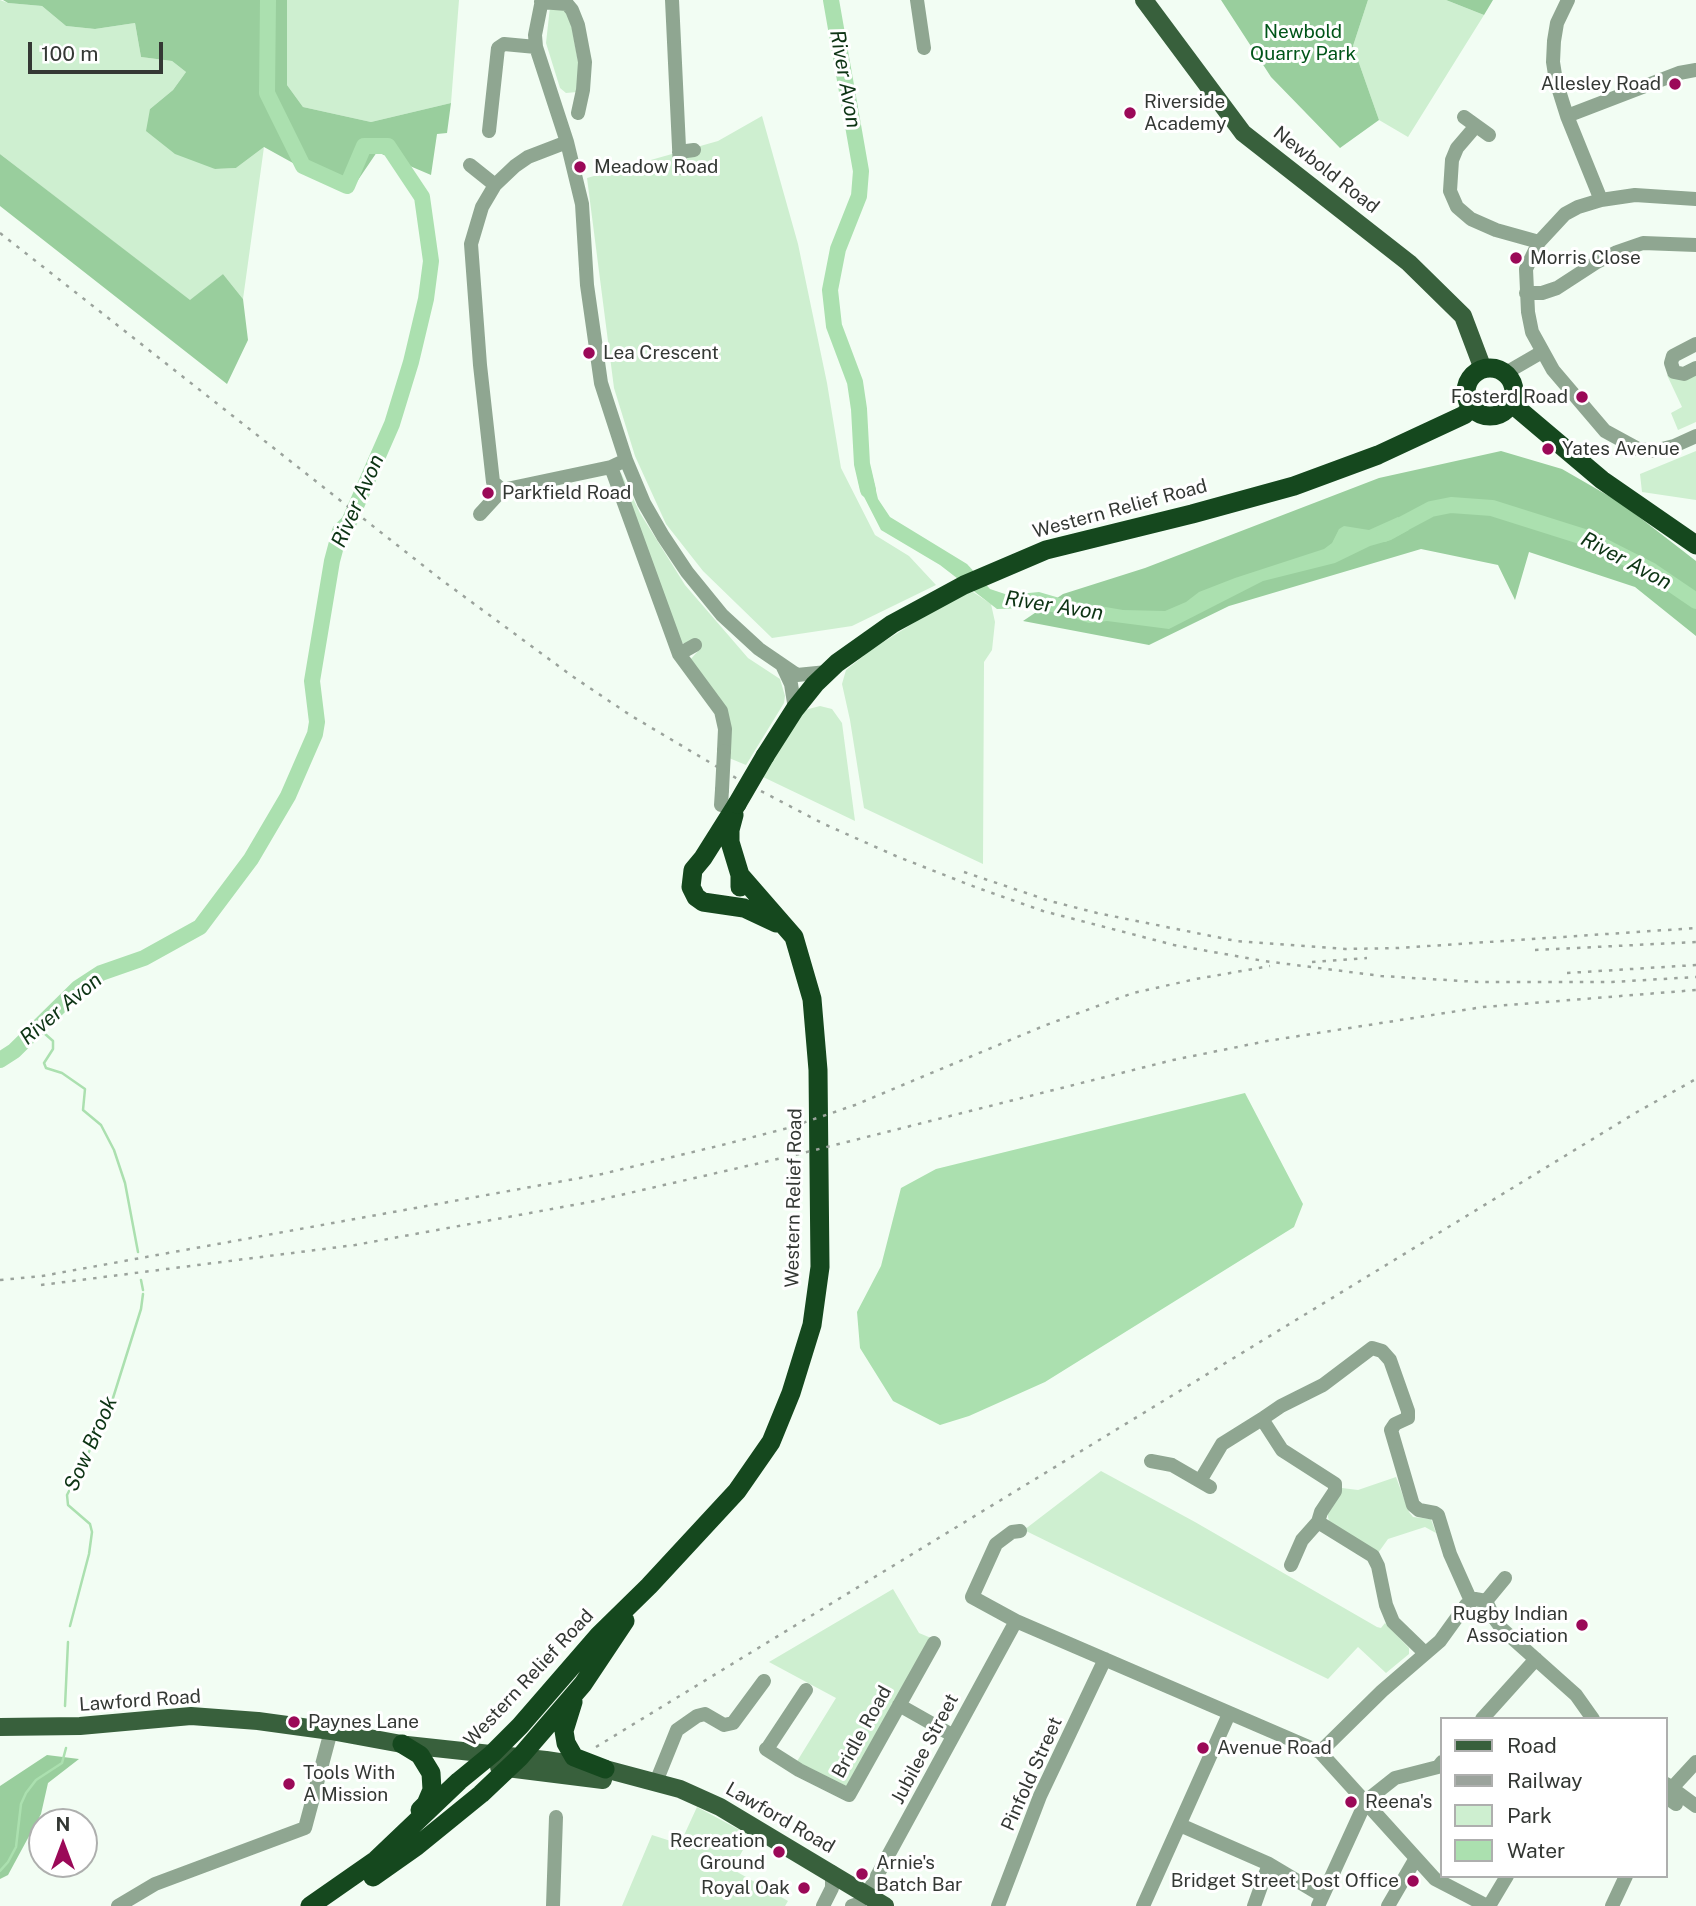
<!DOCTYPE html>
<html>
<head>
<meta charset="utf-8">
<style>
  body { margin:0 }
  #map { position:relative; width:1696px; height:1906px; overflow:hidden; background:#f2fdf3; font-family:"Public Sans",sans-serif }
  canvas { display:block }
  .legend { position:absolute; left:1440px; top:1717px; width:228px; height:161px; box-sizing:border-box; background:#fff; border:2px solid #aeafae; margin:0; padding:9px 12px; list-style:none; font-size:21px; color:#343834 }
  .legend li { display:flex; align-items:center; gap:14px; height:35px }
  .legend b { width:35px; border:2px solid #aeafae }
  .north { position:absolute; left:28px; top:1808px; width:70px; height:70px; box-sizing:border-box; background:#fff; border:2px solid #aeafae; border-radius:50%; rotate:0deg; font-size:19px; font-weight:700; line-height:28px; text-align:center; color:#343834 }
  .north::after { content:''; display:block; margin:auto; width:24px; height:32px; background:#9b0958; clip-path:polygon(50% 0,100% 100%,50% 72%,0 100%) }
  .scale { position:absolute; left:28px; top:42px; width:135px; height:32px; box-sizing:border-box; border:4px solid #343834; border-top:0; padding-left:9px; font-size:21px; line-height:24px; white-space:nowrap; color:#343834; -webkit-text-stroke:5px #fff; paint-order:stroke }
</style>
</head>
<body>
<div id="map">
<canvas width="1696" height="1906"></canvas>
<ul class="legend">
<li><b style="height:9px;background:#38603c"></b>Road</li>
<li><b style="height:9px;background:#9ba39c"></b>Railway</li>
<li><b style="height:19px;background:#ceefd0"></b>Park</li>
<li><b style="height:19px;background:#abe0af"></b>Water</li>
</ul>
<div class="north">N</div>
<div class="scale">100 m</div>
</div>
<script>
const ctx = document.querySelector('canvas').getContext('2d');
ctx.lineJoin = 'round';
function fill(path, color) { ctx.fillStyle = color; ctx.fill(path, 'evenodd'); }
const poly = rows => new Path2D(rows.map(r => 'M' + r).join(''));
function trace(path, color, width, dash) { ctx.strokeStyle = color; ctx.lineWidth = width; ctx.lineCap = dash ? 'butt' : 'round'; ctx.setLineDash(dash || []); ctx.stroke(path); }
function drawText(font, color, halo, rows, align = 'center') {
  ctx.font = font + ' "Public Sans",sans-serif'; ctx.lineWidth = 6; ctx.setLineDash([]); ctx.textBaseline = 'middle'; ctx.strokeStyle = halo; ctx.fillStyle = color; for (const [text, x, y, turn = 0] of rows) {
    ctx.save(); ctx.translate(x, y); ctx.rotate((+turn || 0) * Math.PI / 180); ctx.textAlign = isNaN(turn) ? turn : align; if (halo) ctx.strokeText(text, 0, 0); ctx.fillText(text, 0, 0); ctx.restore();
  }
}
const green = poly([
  [0,0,8,3,42,6,66,26,95,29,135,23,141,57,172,61,186,72,173,90,150,109,215,169,236,168,264,147,243,299,223,274,190,301,0,154],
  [287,0,459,0,451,103,371,122,303,107,287,85],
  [1368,0,1446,0,1484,15,1408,137,1379,120,1353,46],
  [550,7,565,9,570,18,580,72,577,92,566,93,560,88,546,43],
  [762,116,798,244,827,383,841,468,875,535,909,556,936,585,852,626,772,638,703,571,666,524,635,456,614,388,587,178,718,141],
  [1696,372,1696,422,1678,430,1671,413,1682,407,1667,375,1686,377],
  [1696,451,1696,500,1642,492,1640,474],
  [621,473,640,513,685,585,748,658,780,679,785,696,784,703,746,765,729,758,729,726,690,660,698,651,679,641,618,474],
  [973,592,991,604,995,622,992,650,984,662,983,864,864,808,850,720,842,684,846,670,872,649,960,594],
  [820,706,832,709,842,723,855,821,761,776,801,711],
  [1101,1471,1195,1522,1377,1627,1381,1628,1385,1623,1409,1648,1409,1654,1386,1673,1358,1647,1328,1679,1024,1530],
  [1396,1477,1409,1512,1413,1517,1431,1519,1436,1533,1425,1527,1388,1539,1378,1553,1329,1522,1327,1511,1342,1488,1358,1490],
  [893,1589,919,1633,931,1638,848,1787,796,1763,836,1698,769,1662],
  [697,1807,751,1836,732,1869,788,1901,785,1906,622,1906,652,1835,680,1844]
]);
const forest = poly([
  [3,0,287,0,287,85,303,107,371,122,451,103,447,133,437,134,431,175,377,152,356,183,320,178,264,147,236,168,215,169,175,154,146,131,150,109,173,90,186,72,172,61,141,57,135,23,95,29,66,26,42,6,8,3],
  [1221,0,1368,0,1353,46,1379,120,1340,148,1271,77],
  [1446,0,1493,0,1484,15],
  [0,154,190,300,223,274,243,299,248,340,227,384,0,206],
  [1501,451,1562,469,1621,503,1696,561,1696,636,1635,587,1529,552,1515,600,1498,565,1421,549,1229,606,1149,645,1023,621,1063,594,1145,568,1379,478],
  [47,1755,79,1759,48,1783,41,1814,8,1875,0,1879,0,1786]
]);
const water = poly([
  [856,470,871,470,878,499,890,517,967,564,990,589,1008,595,1039,592,1070,601,1123,610,1165,611,1186,602,1199,592,1235,578,1324,549,1332,543,1339,529,1344,526,1369,530,1398,517,1409,530,1391,540,1370,546,1335,563,1263,581,1169,629,1107,621,1089,623,1058,613,1028,608,997,609,940,565,881,530,860,489],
  [1245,1093,1303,1204,1294,1227,1045,1382,969,1416,940,1425,893,1401,860,1348,857,1312,881,1266,901,1188,936,1169]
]);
const stream = poly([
  [32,1033,44,1033,53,1041,53,1049,44,1063,46,1068,62,1073,85,1089,83,1110,101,1125,114,1150,125,1183,138,1252],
  [141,1280,143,1290],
  [70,1626,89,1554,92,1532,90,1524,68,1505,67,1495,98,1434,113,1398,141,1309,143,1294],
  [65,1706,68,1642],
  [0,1871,8,1862,16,1847,21,1804,26,1793,36,1780,62,1763,66,1748]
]);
const river = poly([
  [831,0,861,171,859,196,838,249,830,290,834,326,855,382,859,409,862,464,868,490],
  [1384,534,1431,509,1451,505,1492,508,1587,538,1652,571,1696,601],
  [0,1060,14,1051,78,988,101,973,144,958,200,927,251,859,288,796,315,734,317,722,312,681,332,561,340,531,349,522,392,424,411,362,426,299,431,261,422,197,388,146,364,146,347,186,303,166,267,93,268,0]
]);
const minor = poly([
  [542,0,535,35,536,47,567,142,582,204,587,285,601,383,626,460,644,503,663,536,687,572,722,615,759,649,797,675,827,672],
  [672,0,680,168],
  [917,0,924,48],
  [1568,0,1557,23,1554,41,1553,62,1556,81,1567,116,1601,200],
  [541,2,567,4,572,10,578,25,585,62,583,90,578,113],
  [1567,116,1679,73,1696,70],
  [1464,117,1489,135],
  [1475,127,1457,148,1452,160,1450,191,1457,207,1471,219,1496,230,1539,242],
  [489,131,498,48,504,44,536,47],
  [567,142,528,157,515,166,495,185,482,207,471,244,480,365,493,482,502,490,611,467,626,460],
  [679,152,694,150],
  [470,165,495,185],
  [1696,199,1635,195,1601,200,1578,207,1565,214,1539,242,1526,269,1528,312,1532,332,1553,370,1605,431,1638,449,1654,451,1674,446,1696,436],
  [1526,293,1542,293,1557,288,1597,262,1617,252,1643,243,1696,245],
  [1696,344,1673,356,1671,363,1674,372,1684,374,1696,368],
  [1504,374,1542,352],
  [611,467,679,654,721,711,725,729,724,751],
  [480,514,502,490],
  [679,654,695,645],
  [783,667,791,684,795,709],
  [721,805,722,790],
  [1262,1419,1281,1406,1323,1385,1372,1348,1382,1351,1390,1360,1408,1411,1408,1418,1395,1424,1391,1430,1413,1505,1419,1510,1435,1513,1438,1515,1450,1554,1471,1601],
  [1151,1461,1172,1465,1210,1487],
  [1200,1481,1222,1444,1262,1419,1282,1450,1335,1484,1335,1491,1321,1512,1318,1522],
  [1020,1531,1012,1532,996,1544,972,1597,1016,1621,1320,1752,1435,1879,1487,1906],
  [1291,1565,1302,1540,1318,1522,1373,1556,1378,1566,1386,1605,1393,1622,1425,1653],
  [1505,1578,1486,1601,1494,1618,1502,1629,1576,1695,1593,1719],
  [899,1705,952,1735],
  [1482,1719,1536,1659],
  [766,1749,799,1770,849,1795,934,1643],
  [767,1749,806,1690],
  [1320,1752,1382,1691,1440,1641,1466,1605,1475,1599,1486,1601],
  [656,1782,677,1730,697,1716,705,1714,724,1725,733,1723,764,1681],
  [1666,1784,1696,1806],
  [1672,1788,1696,1762],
  [1666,1797,1676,1804],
  [1366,1801,1395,1778,1438,1767,1442,1762],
  [1180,1825,1269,1864,1321,1895],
  [118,1906,155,1884,305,1828,331,1731],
  [553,1906,556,1817],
  [823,1906,832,1888,832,1872],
  [852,1906,858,1904,866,1896,1016,1621],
  [998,1906,1040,1796,1105,1659],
  [1143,1906,1229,1714],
  [1254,1906,1269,1864],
  [1318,1906,1366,1801],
  [1388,1906,1416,1858],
  [1489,1906,1507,1876],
  [1612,1906,1626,1876]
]);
const major = poly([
  [1144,0,1243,133,1409,263,1463,316,1483,369],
  [0,1727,80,1726,191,1716,258,1721,331,1731,407,1745,546,1760,605,1769,680,1789,720,1807,885,1906],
  [499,1767,603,1780]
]);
const highway = poly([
  '1466 392a24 24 0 1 1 48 0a24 24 0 1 1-48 0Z',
  [1511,403,1602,480,1696,545],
  [765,756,795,709,815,684,837,663,892,624,964,585,1046,550,1192,514,1294,486,1378,455,1464,415,1471,408],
  [737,804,703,858,693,870,691,887,696,897,703,902,744,908,776,923],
  [734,815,730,830,730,842,740,875,740,887],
  [573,1702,564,1731,566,1743,574,1757,605,1769],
  [402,1744,420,1755,431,1773,432,1790,426,1804,420,1810],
  [373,1877,417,1846,481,1794,520,1757,583,1684,625,1621],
  [310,1906,376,1860,459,1781,492,1754,520,1726,599,1635,649,1586,737,1491,771,1442,791,1393,812,1325,820,1267,818,1070,812,999,794,937,740,875]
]);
const rail = poly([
  [0,233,439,578,572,676,630,715,736,778,824,824,896,856,975,887,1043,911,1174,945,1264,961,1381,976,1478,982,1612,982,1696,977],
  [964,872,1050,901,1097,913,1236,941,1345,949,1399,948,1696,928],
  [1535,950,1696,942],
  [1312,962,1367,958],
  [1567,973,1696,965],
  [0,1280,42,1276,602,1174,722,1145,788,1128,855,1105,1046,1025,1133,993,1196,979,1270,966],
  [41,1285,355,1245,590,1202,795,1155,1173,1060,1267,1041,1483,1007,1696,990],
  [596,1747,1637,1112,1696,1079]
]);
const minorBridge = poly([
  [722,790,724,751]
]);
const highwayBridge = poly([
  [737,804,765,756]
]);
const markers = [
  [1675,84,7,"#9b0958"],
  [1130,113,7,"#9b0958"],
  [580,167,7,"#9b0958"],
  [1516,258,7,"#9b0958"],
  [589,353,7,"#9b0958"],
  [1582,397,7,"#9b0958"],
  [1548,449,7,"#9b0958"],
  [488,493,7,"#9b0958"],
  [1582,1625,7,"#9b0958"],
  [294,1722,7,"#9b0958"],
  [1203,1748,7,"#9b0958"],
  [289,1784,7,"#9b0958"],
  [1351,1802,7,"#9b0958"],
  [779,1852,7,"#9b0958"],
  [862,1874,7,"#9b0958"],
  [1413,1881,7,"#9b0958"],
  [804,1888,7,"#9b0958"]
];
const parkNames = [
  ["Newbold",1303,32],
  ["Quarry Park",1303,54]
];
const poiNames = [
  ["Allesley Road",1661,84,"right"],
  ["Riverside",1144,102],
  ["Academy",1144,124],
  ["Meadow Road",594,167],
  ["Morris Close",1530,258],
  ["Lea Crescent",603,353],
  ["Fosterd Road",1568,397,"right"],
  ["Yates Avenue",1562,449],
  ["Parkfield Road",502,493],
  ["Rugby Indian",1568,1614,"right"],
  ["Association",1568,1636,"right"],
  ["Paynes Lane",308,1722],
  ["Avenue Road",1217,1748],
  ["Tools With",303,1773],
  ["A Mission",303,1795],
  ["Reena's",1365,1802],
  ["Recreation",765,1841,"right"],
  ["Ground",765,1863,"right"],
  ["Arnie's",876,1863],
  ["Batch Bar",876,1885],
  ["Bridget Street Post Office",1399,1881,"right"],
  ["Royal Oak",790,1888,"right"]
];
const streetNames = [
  ["Newbold Road",1326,170,38],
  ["Western Relief Road",1120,509,-15],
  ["Western Relief Road",794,1198,-89],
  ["Western Relief Road",529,1678,-47],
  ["Lawford Road",140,1701,-4],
  ["Bridle Road",862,1732,-61],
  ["Jubilee Street",925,1749,-62],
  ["Pinfold Street",1032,1774,-66],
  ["Lawford Road",780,1818,30]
];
const waterNames = [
  ["River Avon",845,79,80],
  ["River Avon",358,501,-66],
  ["River Avon",1626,561,28],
  ["River Avon",1054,606,9],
  ["River Avon",61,1009,-40],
  ["Sow Brook",91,1444,-66]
];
fill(green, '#ceefd0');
fill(forest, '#99ce9d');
fill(water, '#abe0af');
trace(stream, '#abe0af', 2.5);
trace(river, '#abe0af', 16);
trace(minor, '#8fa691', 14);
trace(major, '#38603c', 18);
trace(highway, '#15481e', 19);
trace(rail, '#9ba39c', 2.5, [3.5, 7]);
trace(minorBridge, '#8fa691', 14);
trace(highwayBridge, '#15481e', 19);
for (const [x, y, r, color] of markers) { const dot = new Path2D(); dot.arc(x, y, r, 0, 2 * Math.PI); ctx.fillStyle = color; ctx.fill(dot); trace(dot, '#fff', 2.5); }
drawText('19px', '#005519', '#fff', parkNames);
drawText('19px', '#343834', '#fff', poiNames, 'left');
drawText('19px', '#343834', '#fff', streetNames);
drawText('italic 21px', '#0d3414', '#fff', waterNames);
</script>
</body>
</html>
